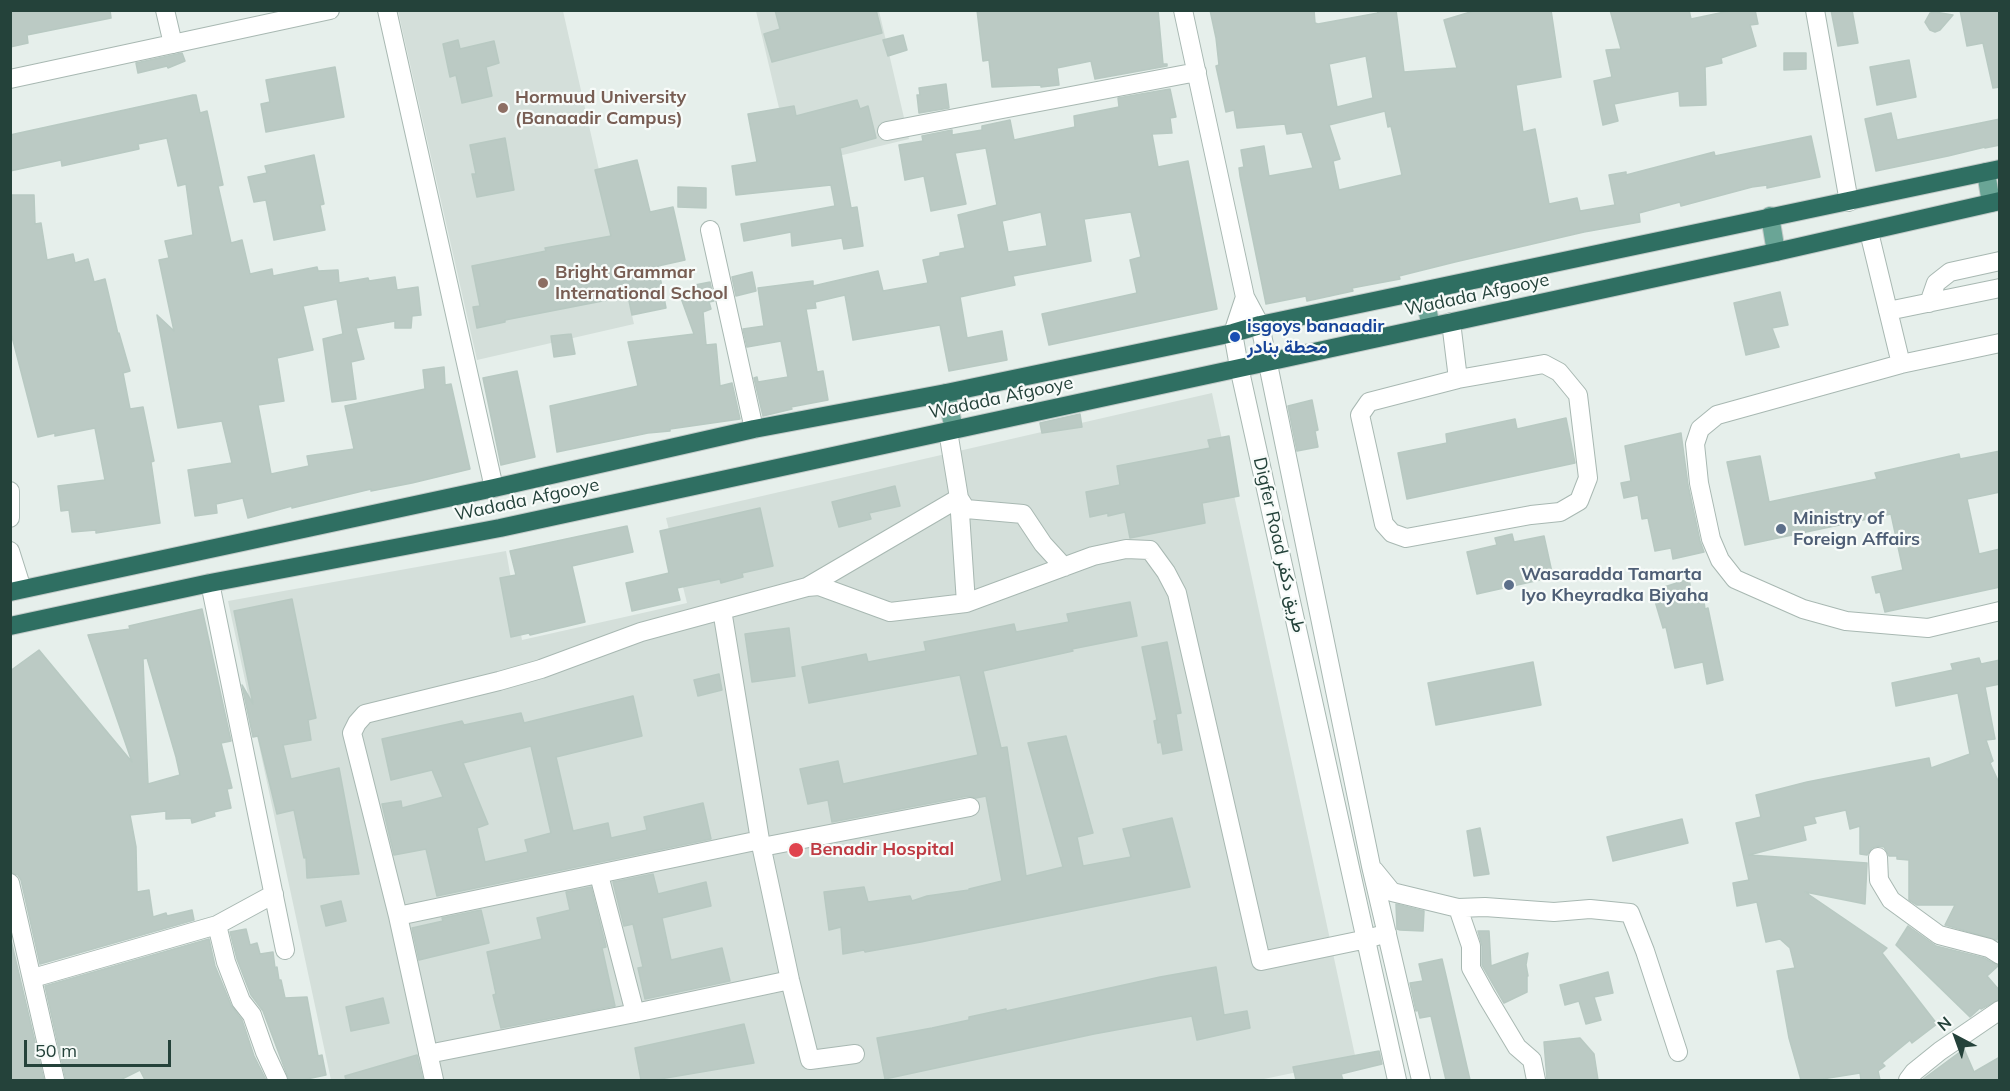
<!DOCTYPE html>
<html>
<head>
<meta charset="utf-8">
<style>
  body { margin:0 }
  #map { position:relative; width:2010px; height:1091px; overflow:hidden; background:#e6efeb; font-family:Mulish,sans-serif }
  canvas { display:block }
  .frame { position:absolute; inset:0; border:12px solid #24423a; pointer-events:none }
  .north { position:absolute; left:1926px; top:1007px; width:60px; height:60px; -webkit-text-stroke:4px #f7fbf9; paint-order:stroke; rotate:319deg; font-size:16px; font-weight:700; line-height:24px; text-align:center; color:#24423a }
  .north::after { content:''; display:block; margin:auto; width:21px; height:27px; background:#24423a; clip-path:polygon(50% 0,100% 100%,50% 72%,0 100%) }
  .scale { position:absolute; left:24px; top:1040px; width:147px; height:27px; box-sizing:border-box; border:3px solid #24423a; border-top:0; padding-left:8px; font-size:18px; line-height:21px; white-space:nowrap; color:#24423a; -webkit-text-stroke:4px #f7fbf9; paint-order:stroke }
</style>
</head>
<body>
<div id="map">
<canvas width="2010" height="1091"></canvas>
<div class="frame"></div>
<div class="north">N</div>
<div class="scale">50 m</div>
</div>
<script>
const ctx = document.querySelector('canvas').getContext('2d');
ctx.lineJoin = 'round';
function fill(path, color) { ctx.fillStyle = color; ctx.fill(path, 'evenodd'); }
const poly = rows => new Path2D(rows.map(r => 'M' + r).join(''));
function trace(path, color, width, dash) { ctx.strokeStyle = color; ctx.lineWidth = width; ctx.lineCap = dash ? 'butt' : 'round'; ctx.setLineDash(dash || []); ctx.stroke(path); }
function drawText(font, color, halo, rows, align = 'center') {
  ctx.font = font + ' Mulish,Vazirmatn,sans-serif'; ctx.lineWidth = 4.5; ctx.setLineDash([]); ctx.textBaseline = 'middle'; ctx.strokeStyle = halo; ctx.fillStyle = color; for (const [text, x, y, turn = 0] of rows) {
    ctx.save(); ctx.translate(x, y); ctx.rotate((+turn || 0) * Math.PI / 180); ctx.textAlign = isNaN(turn) ? turn : align; if (halo) ctx.strokeText(text, 0, 0); ctx.fillText(text, 0, 0); ctx.restore();
  }
}
const built = poly([
  [398,11,563,11,634,324,477,360],
  [756,11,879,11,909,139,793,167],
  [1212,393,1356,1060,1259,1080,331,1080,228,601,506,551,522,640,687,603,666,518]
]);
const building = poly([
  [10,10,110,10,111,18,27,35,28,43,10,47,10,10],
  [775,10,876,10,882,33,772,62,764,34,780,29,775,10],
  [977,10,1158,10,1163,64,1167,64,1167,66,1095,79,1091,61,1057,68,1059,85,1041,87,1041,85,992,87,989,60,983,61,977,10],
  [1210,10,1314,10,1315,23,1318,24,1378,13,1377,10,1396,10,1404,72,1457,68,1444,20,1477,10,1551,10,1561,77,1516,85,1523,132,1535,129,1549,204,1577,198,1580,211,1615,205,1609,175,1626,172,1626,175,1714,152,1715,156,1811,136,1820,177,1767,188,1767,185,1752,187,1681,206,1680,202,1639,213,1640,222,1584,232,1455,262,1399,276,1400,279,1352,288,1353,291,1307,301,1306,296,1266,304,1240,176,1239,168,1244,167,1241,150,1264,146,1269,176,1313,168,1302,132,1287,134,1285,124,1237,128,1234,110,1226,112,1216,66,1219,65,1216,38,1210,10],
  [1366,56,1373,98,1337,107,1329,64,1366,56],
  [1385,111,1388,127,1391,126,1402,175,1339,190,1333,161,1340,159,1329,125,1385,111],
  [1610,10,1689,10,1691,19,1734,10,1755,10,1758,24,1750,25,1756,46,1721,58,1722,63,1705,67,1706,105,1680,106,1679,91,1614,104,1618,121,1603,125,1594,81,1612,77,1606,50,1621,49,1610,10],
  [1831,10,1852,10,1858,43,1838,46,1831,10],
  [1960,10,2000,10,2000,87,1993,88,1983,43,1967,46,1960,10],
  [1935,12,1953,15,1940,30,1935,32,1930,30,1925,22,1930,13,1935,12],
  [903,35,907,50,888,56,883,40,903,35],
  [458,40,460,49,494,41,499,63,486,67,492,96,462,103,456,75,450,77,443,44,458,40],
  [182,53,185,61,168,68,167,66,138,73,136,63,182,53],
  [1784,53,1806,53,1806,69,1784,70,1784,53],
  [1909,60,1916,97,1877,105,1870,67,1909,60],
  [335,67,344,117,266,132,261,104,270,102,266,80,335,67],
  [946,84,949,108,919,113,917,95,920,95,919,88,946,84],
  [1170,89,1176,117,1170,118,1172,133,1152,134,1158,167,1188,161,1217,309,1049,345,1042,314,1137,293,1130,260,1141,257,1131,212,1084,219,1091,261,1013,276,1015,285,960,297,967,338,1002,331,1007,360,949,371,940,325,853,340,845,295,815,302,816,308,806,309,817,372,823,371,828,400,791,407,792,409,763,416,754,378,757,377,758,382,788,377,781,341,747,347,743,329,764,326,758,288,813,281,813,286,878,271,883,291,928,283,923,260,940,256,940,253,965,248,958,215,997,205,986,148,955,153,966,204,931,211,924,176,905,180,899,145,923,141,922,136,952,130,952,135,982,130,982,126,1010,120,1014,140,1075,127,1074,116,1119,107,1118,98,1170,89],
  [1041,212,1047,246,1008,252,1002,221,1041,212],
  [193,95,196,95,200,113,207,111,223,185,218,186,231,243,242,240,250,274,272,269,273,276,317,267,318,271,338,270,339,283,368,278,369,281,395,277,397,290,418,287,421,315,412,316,411,328,395,328,395,321,356,328,364,359,351,362,356,399,332,402,323,339,343,334,337,299,303,306,313,350,277,358,284,401,258,405,271,474,309,466,307,456,354,449,345,406,425,389,423,370,444,367,445,385,451,384,470,469,412,483,371,491,371,489,292,508,292,506,248,518,243,498,216,504,217,513,195,516,188,470,232,463,222,421,178,428,157,315,174,331,159,260,169,258,165,241,193,235,186,184,178,186,167,138,138,144,139,149,62,166,61,160,10,171,10,135,193,95],
  [857,100,860,109,868,106,876,138,840,148,851,208,857,207,863,246,844,249,842,238,792,246,791,232,744,241,741,224,835,206,831,185,736,195,732,166,757,162,748,114,794,106,796,116,857,100],
  [1891,113,1897,140,2000,119,2000,145,1985,148,1985,147,1948,156,1876,171,1865,119,1891,113],
  [505,138,514,190,477,197,472,174,476,174,470,145,505,138],
  [314,155,324,204,320,205,325,230,274,240,266,200,254,202,248,177,267,173,265,166,314,155],
  [637,160,650,212,673,207,685,260,658,266,666,308,632,315,628,296,505,320,505,322,477,328,473,307,480,306,472,266,546,251,545,248,611,236,595,170,637,160],
  [678,187,706,188,706,208,678,207,678,187],
  [10,195,34,195,35,224,41,223,47,260,73,254,75,263,88,259,94,282,105,279,118,334,119,333,130,371,123,373,130,409,143,407,154,461,151,462,160,523,96,533,96,530,72,532,69,510,61,511,58,486,105,480,95,428,55,436,55,433,38,437,10,329,10,195],
  [752,272,756,291,736,296,732,277,752,272],
  [710,282,714,301,709,302,711,309,703,312,706,345,716,344,720,386,732,383,740,419,670,429,670,431,648,433,557,452,550,406,638,386,628,342,694,334,681,298,696,292,695,285,710,282],
  [1780,292,1788,325,1772,328,1779,347,1746,355,1734,303,1780,292],
  [571,334,575,354,554,357,551,336,571,334],
  [517,371,535,457,501,465,483,378,517,371],
  [1312,400,1318,430,1315,431,1318,447,1297,451,1288,406,1312,400],
  [1080,414,1082,427,1042,433,1040,423,1080,414],
  [1566,418,1575,463,1407,499,1398,453,1447,443,1446,434,1515,419,1517,429,1566,418],
  [1681,433,1688,485,1700,541,1704,552,1673,559,1671,548,1655,551,1648,518,1642,519,1638,495,1624,498,1621,483,1631,481,1625,446,1681,433],
  [1229,436,1239,496,1202,503,1205,523,1130,538,1125,512,1108,516,1108,513,1090,517,1086,492,1120,485,1117,466,1210,448,1208,440,1229,436],
  [2000,451,2000,492,1967,499,1979,554,2000,549,2000,587,1885,612,1880,592,1876,593,1872,577,1903,570,1891,514,1745,545,1727,462,1760,456,1769,502,1877,479,1875,473,1959,454,1960,459,2000,451],
  [895,486,900,506,869,513,871,519,839,527,832,502,895,486],
  [760,508,773,566,742,573,743,577,721,583,720,579,677,588,680,600,632,611,626,583,669,573,660,531,760,508],
  [627,526,633,552,572,566,585,622,530,635,529,633,511,637,500,578,516,575,510,551,627,526],
  [1512,534,1514,542,1544,536,1553,577,1477,594,1467,552,1497,545,1495,538,1512,534],
  [1689,579,1692,596,1703,594,1705,609,1708,608,1723,680,1707,684,1703,662,1675,668,1666,627,1663,628,1652,591,1689,579],
  [292,599,316,718,308,720,311,740,283,745,291,779,339,768,359,874,307,878,306,857,304,858,294,810,277,814,258,736,253,737,242,685,253,704,234,611,292,599],
  [1130,602,1137,636,1072,649,1073,651,983,671,1001,748,1007,747,1026,876,1063,867,1028,743,1066,736,1093,833,1077,837,1083,866,1131,857,1123,829,1172,818,1190,887,921,942,865,952,864,950,843,954,841,927,829,930,824,892,864,887,868,902,910,896,912,901,927,896,969,890,969,889,1002,881,986,796,976,798,968,796,832,822,828,800,808,804,800,769,838,761,843,784,978,755,960,675,809,703,802,667,866,654,868,662,926,651,924,642,1014,624,1016,632,1069,622,1067,614,1130,602],
  [202,609,231,741,221,743,232,788,227,789,231,808,214,812,215,816,192,823,191,818,166,819,166,811,130,815,136,847,137,892,149,890,153,917,166,913,167,916,192,910,194,920,40,964,21,880,18,875,10,872,10,671,39,650,132,762,88,635,130,629,129,626,202,609],
  [147,658,176,757,180,775,148,784,143,659,147,658],
  [789,628,795,676,752,682,745,634,789,628],
  [1167,642,1181,713,1176,714,1182,750,1163,754,1161,742,1158,743,1154,721,1157,720,1142,647,1167,642],
  [1979,658,1981,664,2000,660,2000,684,1985,687,1995,739,1986,740,1993,761,1990,763,2000,785,2000,927,1997,940,1945,925,1955,905,1917,905,1909,900,1909,860,1897,859,1897,856,1889,856,1884,847,1878,846,1872,848,1867,855,1860,854,1860,826,1850,829,1846,810,1814,817,1816,823,1803,826,1806,840,1749,855,1867,863,1865,904,1805,892,1887,948,1882,953,1937,1024,1912,1043,1910,1040,1882,1063,1885,1066,1878,1071,1880,1080,1861,1080,1860,1073,1816,1080,1801,1080,1789,1038,1777,971,1795,968,1790,948,1780,939,1766,942,1757,902,1737,906,1733,883,1749,880,1736,823,1761,817,1756,795,1807,782,1929,758,1931,768,1970,754,1958,693,1896,706,1892,683,1953,670,1951,664,1979,658],
  [1533,662,1541,705,1436,725,1428,683,1533,662],
  [719,674,722,690,698,696,694,680,719,674],
  [633,696,642,736,556,757,573,831,608,823,611,838,647,830,644,817,703,803,711,839,437,896,426,849,394,855,382,804,401,801,402,808,443,797,432,770,391,780,382,739,462,721,464,725,521,713,524,723,633,696],
  [531,746,551,833,525,840,528,852,485,862,477,828,488,824,463,763,531,746],
  [1682,819,1688,843,1613,861,1607,837,1682,819],
  [1480,828,1489,874,1474,876,1467,831,1480,828],
  [653,874,658,894,706,882,711,906,662,918,671,960,722,948,730,981,645,999,638,968,643,967,633,924,624,926,613,882,653,874],
  [591,887,606,947,602,948,615,1006,501,1028,493,995,496,994,487,952,542,939,537,918,570,910,566,892,591,887],
  [341,901,346,921,326,926,321,906,341,901],
  [1396,904,1424,911,1423,931,1400,930,1397,929,1396,904],
  [481,910,489,943,419,960,412,928,443,921,442,918,481,910],
  [1908,926,1936,946,1984,958,1998,966,1987,976,2000,991,2000,999,1981,1009,1980,1008,1970,1017,1896,945,1908,926],
  [246,929,250,945,257,943,260,954,273,952,275,968,277,967,279,980,281,980,285,998,307,997,318,1056,322,1055,326,1075,302,1080,289,1080,263,1011,251,995,237,959,230,932,246,929],
  [1478,931,1489,931,1491,966,1528,953,1526,965,1528,976,1527,976,1527,992,1504,1003,1482,965,1482,946,1478,931],
  [10,936,44,1080,10,1080,10,936],
  [209,939,215,966,231,1005,242,1020,254,1056,266,1080,145,1080,140,1070,120,1080,66,1080,45,986,209,939],
  [1442,959,1447,980,1470,1080,1446,1080,1431,1016,1420,1018,1418,1010,1416,1011,1410,983,1423,981,1419,964,1442,959],
  [1216,967,1224,1015,1247,1011,1250,1028,1197,1040,1192,1016,1094,1034,885,1079,877,1038,932,1028,969,1020,969,1017,1006,1009,1006,1011,1160,977,1216,967],
  [1608,972,1613,993,1594,997,1601,1020,1586,1024,1579,1001,1565,1005,1560,985,1608,972],
  [383,998,389,1023,351,1031,346,1007,383,998],
  [744,1024,754,1063,654,1080,641,1080,635,1048,744,1024],
  [1580,1038,1594,1054,1598,1080,1547,1080,1544,1042,1580,1038],
  [1964,1049,1974,1072,2000,1057,2000,1080,1922,1080,1964,1049],
  [1379,1051,1382,1064,1341,1074,1343,1080,1296,1080,1293,1067,1379,1051],
  [417,1055,423,1080,346,1080,345,1076,417,1055]
]);
const minor = poly([
  [165,10,173,44],
  [387,10,494,488],
  [1183,10,1245,297,1233,333,1239,367,1397,1080],
  [1815,10,1849,202],
  [10,79,330,10],
  [887,131,1197,72],
  [710,230,754,429],
  [1869,232,1901,364],
  [1245,297,1260,325,1371,866,1421,1080],
  [1929,303,1936,283,1950,272,2000,261],
  [1888,311,2000,288],
  [1451,322,1458,379],
  [2000,343,1901,364,1717,415,1700,429,1695,444,1699,483,1711,539,1720,560,1735,579,1803,609,1846,621,1928,628,2000,611],
  [1544,364,1559,372,1578,395,1588,478,1579,501,1560,512,1531,515,1406,538,1392,533,1384,524,1360,415,1369,402,1458,379,1544,364],
  [948,431,959,498,966,603],
  [10,491,10,518],
  [959,498,966,509,1023,514,1043,544,1064,567],
  [10,551,22,589],
  [210,583,285,950],
  [807,587,959,498],
  [722,610,760,840,790,980,810,1060,855,1054],
  [762,847,970,807],
  [1878,857,1879,880,1891,900,1939,935,1989,948,2000,955],
  [1374,870,1392,892,1458,908,1485,907,1554,912,1590,909,1630,913,1645,951,1678,1052],
  [599,875,635,1013],
  [10,883,55,1080],
  [1458,908,1471,946,1471,968,1487,997,1517,1047,1532,1060,1536,1080],
  [398,916,760,840],
  [217,925,226,962,241,1001,252,1015,265,1052,278,1080],
  [33,978,217,925,274,894],
  [428,1054,635,1013,790,980],
  [434,1080,398,916,352,733,357,723,365,714,499,681,541,669,641,632,807,587,819,586,890,612,966,603,1093,556,1126,549,1150,550,1166,572,1177,593,1261,961,1367,939,1387,933],
  [1908,1080,1914,1072,1940,1051,2000,1010]
]);
const major = poly([
  [1986,172,1991,203],
  [1770,216,1776,252],
  [1423,291,1431,326],
  [946,393,954,429]
]);
const highway = poly([
  [10,592,494,488,754,429,946,393,1233,333,1260,325,2000,169],
  [10,626,210,583,500,528,1776,252,2000,201]
]);
const markers = [
  [503,108,6,"#8d6e63"],
  [543,283,6,"#8d6e63"],
  [1235,337,6,"#1a4fb4"],
  [1781,529,6,"#5c6f8a"],
  [1509,585,6,"#5c6f8a"],
  [796,850,8,"#e0444e"]
];
const educationNames = [
  ["Hormuud University",515,98],
  ["(Banaadir Campus)",515,119],
  ["Bright Grammar",555,273],
  ["International School",555,294]
];
const streetNames = [
  ["Wadada Afgooye",1477,295,-12],
  ["Wadada Afgooye",1001,398,-12],
  ["Wadada Afgooye",527,500,-12],
  ["Digfer Road طريق دكفر",1279,545,77]
];
const transitNames = [
  ["isgoys banaadir",1247,327],
  ["محطة بنادر",1247,348]
];
const serviceNames = [
  ["Ministry of",1793,519],
  ["Foreign Affairs",1793,540],
  ["Wasaradda Tamarta",1521,575],
  ["Iyo Kheyradka Biyaha",1521,596]
];
const healthNames = [
  ["Benadir Hospital",810,850]
];
fill(built, '#d4dfda');
fill(building, '#bbcac4');
trace(building, '#b8c9c2', 1.5);
trace(minor, '#a8b8b2', 20);
trace(major, '#c2cac8', 20);
trace(highway, '#c2cac8', 20);
trace(minor, '#fff', 18);
trace(major, '#6aa596', 18);
trace(highway, '#2f6f62', 18);
for (const [x, y, r, color] of markers) { const dot = new Path2D(); dot.arc(x, y, r, 0, 2 * Math.PI); ctx.fillStyle = color; ctx.fill(dot); trace(dot, '#f7fbf9', 2); }
drawText('bold 18px', '#785e54', '#f7fbf9', educationNames, 'left');
drawText('18px', '#24423a', '#f7fbf9', streetNames);
drawText('bold 18px', '#164399', '#f7fbf9', transitNames, 'left');
drawText('bold 18px', '#4e5e75', '#f7fbf9', serviceNames, 'left');
drawText('bold 18px', '#be3a42', '#f7fbf9', healthNames, 'left');
</script>
</body>
</html>
